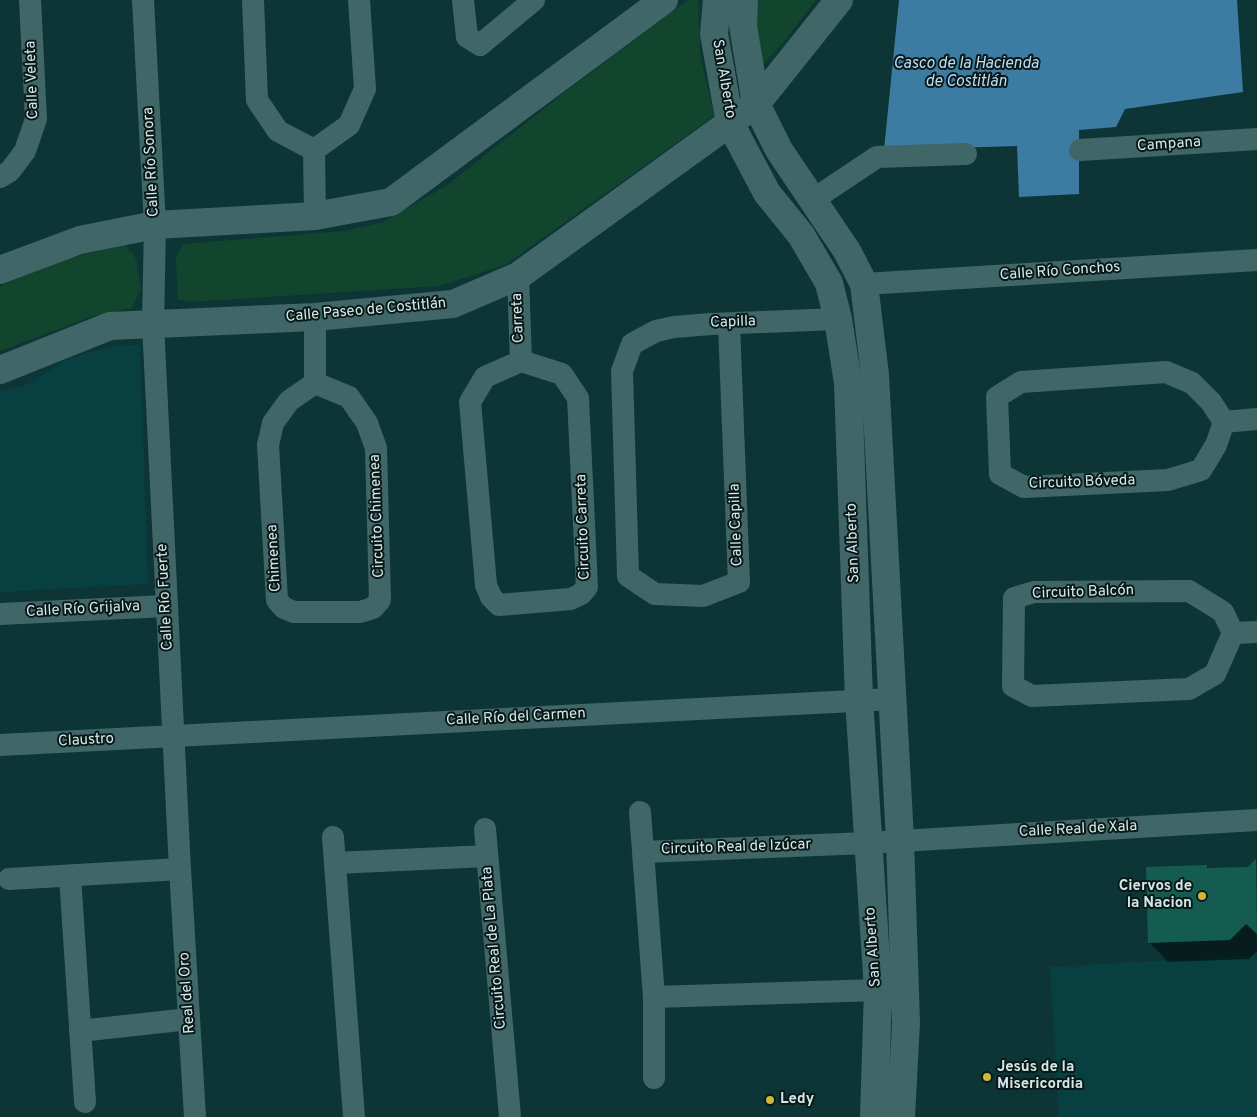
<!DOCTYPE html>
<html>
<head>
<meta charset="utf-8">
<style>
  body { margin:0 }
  canvas { display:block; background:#0d3536 }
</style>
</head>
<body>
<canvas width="1257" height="1117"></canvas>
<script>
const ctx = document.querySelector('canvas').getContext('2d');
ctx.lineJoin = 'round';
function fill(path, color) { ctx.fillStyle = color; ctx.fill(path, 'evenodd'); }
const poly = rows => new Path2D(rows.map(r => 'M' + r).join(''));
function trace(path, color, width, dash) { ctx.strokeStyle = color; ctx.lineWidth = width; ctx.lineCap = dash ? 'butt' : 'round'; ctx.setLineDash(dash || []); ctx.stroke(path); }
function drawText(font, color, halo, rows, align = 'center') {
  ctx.font = font + ' Overpass,sans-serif'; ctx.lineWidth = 4; ctx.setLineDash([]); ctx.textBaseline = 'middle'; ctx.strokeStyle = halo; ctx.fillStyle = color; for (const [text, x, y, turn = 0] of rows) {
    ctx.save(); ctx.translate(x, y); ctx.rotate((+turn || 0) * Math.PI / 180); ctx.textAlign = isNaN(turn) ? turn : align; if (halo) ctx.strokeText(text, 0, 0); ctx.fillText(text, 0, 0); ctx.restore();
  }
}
const built = poly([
  [140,345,148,584,0,592,0,392,26,385,69,358,116,346],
  [1257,955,1257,1117,1059,1117,1050,967]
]);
const green = poly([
  [688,0,698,0,700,54,714,116,505,265,439,286,188,302,178,299,176,257,184,244,344,231,383,222,446,186,564,93],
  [756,0,816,0,786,39,759,69],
  [125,244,136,259,141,289,132,308,93,316,0,351,0,286,64,260]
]);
const water = poly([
  [899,0,1237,0,1243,92,1125,109,1116,127,1079,130,1079,194,1019,197,1017,146,884,150]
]);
const shadow = poly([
  [1256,861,1257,951,1249,959,1168,962,1149,942,1206,866,1209,869,1248,868]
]);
const building = poly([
  [1256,859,1257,934,1246,924,1230,940,1148,943,1146,867,1207,865,1207,868,1248,867]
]);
const street = poly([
  [143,0,155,225,153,324,180,869,195,1117],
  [253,0,257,100,278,131,314,150],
  [463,0,467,37,480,45,534,0],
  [314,150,349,125,365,89,359,0],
  [314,150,315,216],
  [1080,150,1257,139],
  [0,177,10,171,25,151,36,119,30,0],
  [811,201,877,157,966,154],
  [518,276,521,361],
  [864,284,1257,260],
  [315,317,315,383],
  [729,324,739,582,703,596,655,594,628,576,622,371,632,344,656,331,674,327,711,324,838,319],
  [521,361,562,374,578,398,587,587,581,594,571,599,499,605,491,597,486,585,470,402,485,377,521,361],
  [1166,372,1192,383,1211,402,1224,422,1216,445,1201,470,1168,480,1024,487,1000,474,997,397,1021,382,1166,372],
  [315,383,349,397,367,423,376,448,380,600,373,608,360,612,294,612,284,608,277,600,268,445,273,423,289,401,315,383],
  [1224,422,1257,419],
  [1189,591,1223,612,1233,633,1215,674,1189,689,1032,696,1013,686,1014,598,1034,592,1189,591],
  [0,614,166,606],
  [1233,633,1257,632],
  [0,745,892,699],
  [640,812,654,997,654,1078],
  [485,829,510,1117],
  [333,837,354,1117],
  [644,852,867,843,1257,820],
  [335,863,487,856],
  [70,876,85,1102],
  [9,879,180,869],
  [654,997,878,990],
  [80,1031,189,1019]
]);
const secondary = poly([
  [717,0,714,34,730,123,767,193,801,235,829,283,838,319,848,383,859,699,878,990,874,1117],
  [744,0,743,26,756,104,779,150,847,251,864,284,875,375,900,840,906,1023,901,1117],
  [0,270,80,240,155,225,315,216,391,202,664,0],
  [0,370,110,326,315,317,453,304,518,276,756,104,839,0]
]);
const markers = [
  [1202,896,5,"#cfb837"],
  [987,1077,5,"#cfb837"],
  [770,1100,5,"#cfb837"]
];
const streetNames = [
  ["San Alberto",723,79,80],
  ["Calle Veleta",33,80,-92],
  ["Campana",1169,145,-4],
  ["Calle Río Sonora",152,162,-93],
  ["Calle Río Conchos",1060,272,-4],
  ["Calle Paseo de Costitlán",366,311,-5],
  ["Carreta",519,318,-92],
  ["Capilla",733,323,-2],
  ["Circuito Bóveda",1082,483,-2],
  ["Circuito Chimenea",378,516,-92],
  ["Calle Capilla",737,525,-92],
  ["Circuito Carreta",584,527,-92],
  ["San Alberto",854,543,-92],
  ["Chimenea",275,558,-93],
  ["Circuito Balcón",1083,593,-2],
  ["Calle Río Fuerte",166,597,-93],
  ["Calle Río Grijalva",83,610,-3],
  ["Calle Río del Carmen",516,718,-3],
  ["Claustro",86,741,-3],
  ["Calle Real de Xala",1078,830,-3],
  ["Circuito Real de Izúcar",736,848,-2],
  ["San Alberto",874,947,-94],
  ["Circuito Real de La Plata",495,948,-95],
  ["Real del Oro",188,993,-94]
];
const poiNames = [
  ["Ciervos de",1192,887,"right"],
  ["la Nacion",1192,904,"right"],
  ["Jesús de la",997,1068],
  ["Misericordia",997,1085],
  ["Ledy",780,1100]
];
const waterNames = [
  ["Casco de la Hacienda",966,65],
  ["de Costitlán",966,83]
];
fill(built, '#083f41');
fill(green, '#12452d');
fill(water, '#3c7ba2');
fill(shadow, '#0007');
fill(building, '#155c50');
trace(street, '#406668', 22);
trace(secondary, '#406668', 28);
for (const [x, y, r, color] of markers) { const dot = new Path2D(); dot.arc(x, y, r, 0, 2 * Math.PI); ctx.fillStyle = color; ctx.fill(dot); trace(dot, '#09191a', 2); }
drawText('15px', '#d4e8e8', '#09191a', streetNames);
drawText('bold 15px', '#d4e8e8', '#09191a', poiNames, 'left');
drawText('italic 16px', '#bdddf5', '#09191a', waterNames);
</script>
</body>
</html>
